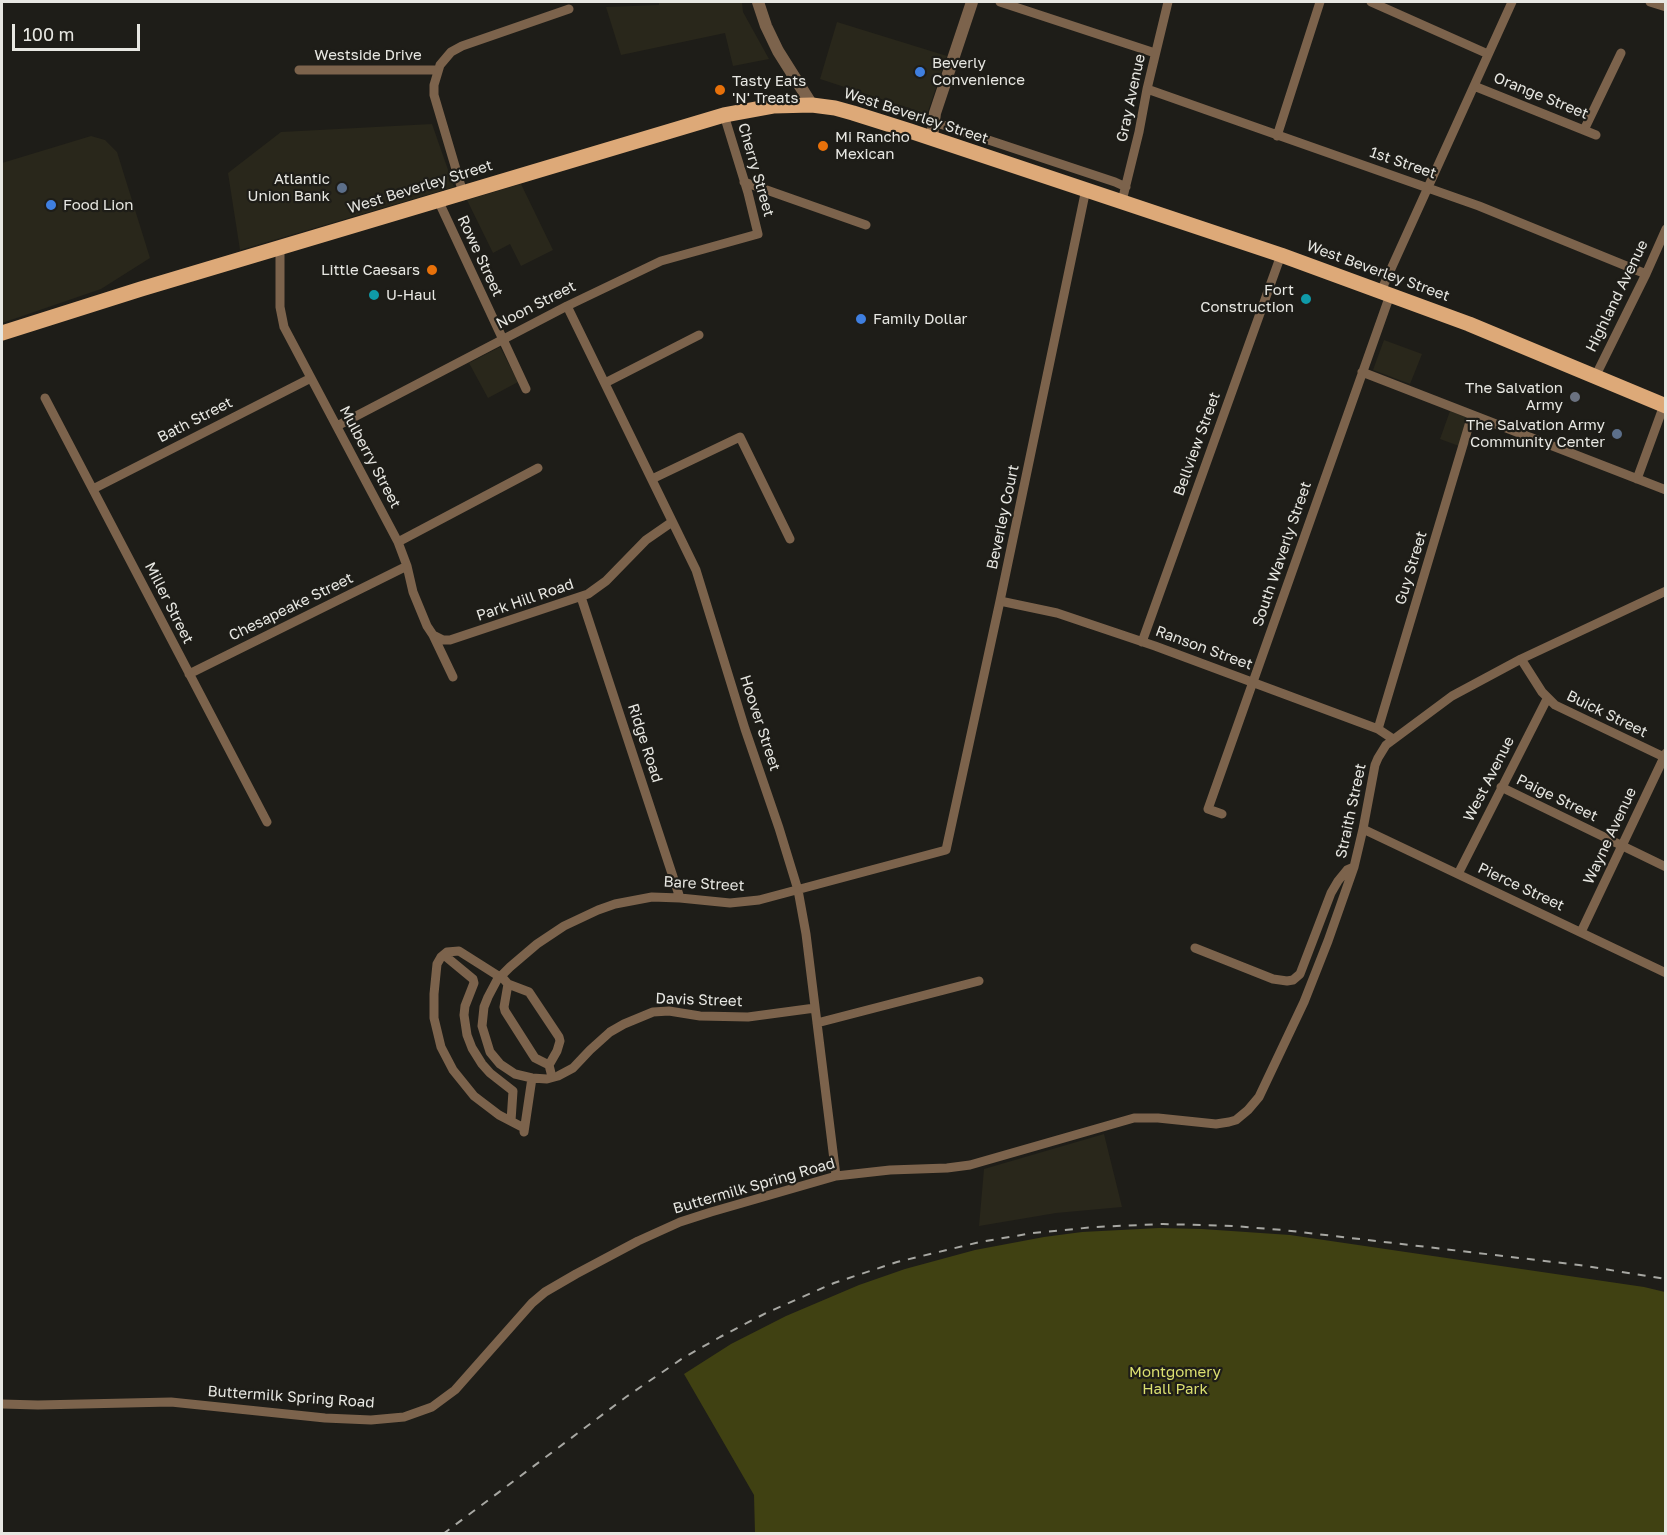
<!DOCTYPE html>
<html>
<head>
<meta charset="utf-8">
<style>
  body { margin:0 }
  #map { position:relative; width:1667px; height:1535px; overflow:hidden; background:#1e1d18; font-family:"Golos Text",sans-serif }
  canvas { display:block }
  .frame { position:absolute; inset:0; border:3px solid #e7e7e2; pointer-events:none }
  .scale { position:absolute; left:12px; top:24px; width:128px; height:27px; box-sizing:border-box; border:3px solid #e7e7e2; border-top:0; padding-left:8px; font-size:18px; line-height:21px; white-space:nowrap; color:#e7e7e2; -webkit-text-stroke:4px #1e1d18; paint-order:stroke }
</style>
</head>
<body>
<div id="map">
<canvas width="1667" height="1535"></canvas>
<div class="frame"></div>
<div class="scale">100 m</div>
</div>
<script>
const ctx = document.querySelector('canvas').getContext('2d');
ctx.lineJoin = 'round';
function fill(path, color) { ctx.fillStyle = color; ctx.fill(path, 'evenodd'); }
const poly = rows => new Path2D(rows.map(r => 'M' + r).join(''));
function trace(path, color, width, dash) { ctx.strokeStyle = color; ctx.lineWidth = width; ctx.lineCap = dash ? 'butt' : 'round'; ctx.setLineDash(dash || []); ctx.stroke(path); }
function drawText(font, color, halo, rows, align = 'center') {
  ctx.font = font + ' "Golos Text",sans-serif'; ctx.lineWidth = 4.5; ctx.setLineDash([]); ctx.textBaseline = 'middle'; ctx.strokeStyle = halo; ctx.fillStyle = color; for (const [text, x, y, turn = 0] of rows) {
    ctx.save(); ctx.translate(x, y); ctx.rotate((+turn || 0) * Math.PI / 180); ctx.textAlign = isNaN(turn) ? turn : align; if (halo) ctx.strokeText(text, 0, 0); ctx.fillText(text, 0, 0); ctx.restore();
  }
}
const built = poly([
  [659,2,742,2,743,12,769,59,733,66,725,33,621,55,606,7,659,5],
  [837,22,947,56,927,114,820,79],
  [432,124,454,187,240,250,228,173,281,132],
  [91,136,105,140,117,152,150,258,101,289,2,323,2,163],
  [521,184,553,250,521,266,510,244,493,253,467,200],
  [1384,340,1422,354,1410,384,1373,370],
  [500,347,518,382,488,398,469,363],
  [1450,411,1468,418,1459,446,1440,439],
  [1104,1134,1122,1207,1056,1213,979,1226,984,1169]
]);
const green = poly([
  [1159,1228,1202,1229,1290,1235,1644,1287,1665,1292,1665,1533,755,1533,754,1495,684,1374,731,1344,786,1316,859,1285,905,1269,975,1250,1044,1237,1082,1232]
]);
const minor = poly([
  [1000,2,1155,53],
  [1371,2,1488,54],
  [1650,2,1666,7],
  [299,70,438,70],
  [1474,86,1596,135],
  [1147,89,1479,206,1646,274],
  [934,122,1115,182,1126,187],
  [1584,130,1621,53],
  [1277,136,1320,2],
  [744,182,866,225],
  [463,193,434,95,434,85,440,65,451,52,462,46,569,9],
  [438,200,526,389],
  [1122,201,1139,132,1147,89,1168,2],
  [280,247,280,307,284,327,398,542,407,566,413,592,427,626,433,635,453,677],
  [1381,291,1512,2],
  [567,306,696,570,745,729,779,828,798,890,806,934,836,1176],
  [1362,372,1666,490],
  [1596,375,1646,274,1666,229],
  [605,383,699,335],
  [45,398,267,822],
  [337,426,567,306,661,261,758,234,748,193,724,115],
  [652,479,740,437,790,539],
  [1637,479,1664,405],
  [93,489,311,378],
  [398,542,538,468],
  [581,597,680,898],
  [1000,601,1057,613,1155,646,1378,729,1393,739],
  [433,635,443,640,450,640,588,594,606,581,646,540,672,522],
  [1142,642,1281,255],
  [1521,659,1542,692,1555,705,1666,758],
  [189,674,407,566],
  [1378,729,1472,415],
  [1501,787,1666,867],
  [1222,814,1208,809,1390,295],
  [1363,829,1666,973],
  [1458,874,1547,699],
  [1581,932,1666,753],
  [1195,948,1273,979,1287,981,1293,980,1300,974,1331,893,1338,881,1347,870,1354,867],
  [444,955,473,979,474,983,465,1006,464,1015,467,1035,472,1048,482,1064,490,1073,513,1091,511,1121],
  [501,976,508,984,529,992,559,1037,560,1041,557,1051,549,1065,552,1077],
  [500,977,459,951,447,952,441,957,437,964,434,994,434,1018,441,1047,453,1070,474,1096,499,1115,524,1128],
  [508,984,504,1007,505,1011,533,1055,535,1058,549,1065],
  [815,1008,748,1017,700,1016,669,1011,653,1012,624,1024,610,1032,590,1050,573,1068,558,1076,547,1079,532,1078,515,1074,500,1064,490,1052,482,1026,484,1007,488,997,497,980,510,967,537,944,564,926,598,910,615,904,652,897,680,898,730,903,759,900,946,850,1000,601,1086,189],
  [817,1023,979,981],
  [524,1132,532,1078],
  [2,1404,38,1405,171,1402,325,1418,371,1420,404,1417,432,1407,455,1390,532,1303,545,1292,576,1274,638,1241,680,1222,711,1212,836,1176,890,1170,947,1168,970,1165,1134,1118,1158,1118,1216,1124,1229,1122,1236,1120,1248,1110,1259,1097,1304,1002,1328,941,1354,867,1363,829,1375,765,1378,758,1386,745,1452,696,1521,659,1666,591]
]);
const tertiary = poly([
  [758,2,766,26,778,51,812,105],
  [932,138,935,113,972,2]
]);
const primary = poly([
  [2,333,141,289,724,115,773,106,812,105,835,108,853,113,910,131,1281,255,1469,324,1666,406]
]);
const rail = poly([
  [443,1534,626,1397,683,1358,720,1337,766,1313,834,1283,897,1262,980,1242,1033,1233,1095,1227,1163,1224,1233,1226,1283,1230,1579,1265,1666,1279]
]);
const markers = [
  [920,72,6,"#3f7fe0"],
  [720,90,6,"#e8710a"],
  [823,146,6,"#e8710a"],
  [342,188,6,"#5c6f8a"],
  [51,205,6,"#3f7fe0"],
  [432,270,6,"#e8710a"],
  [374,295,6,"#0f9aa8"],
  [1306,299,6,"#0f9aa8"],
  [861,319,6,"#3f7fe0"],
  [1575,397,6,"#6b7280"],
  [1617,434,6,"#5c6f8a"]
];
const streetNames = [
  ["Westside Drive",368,55],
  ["Orange Street",1541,96,22],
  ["Gray Avenue",1131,98,-78],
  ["West Beverley Street",916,116,18],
  ["1st Street",1403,163,19],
  ["Cherry Street",756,170,74],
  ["West Beverley Street",420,187,-17],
  ["Rowe Street",480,256,65],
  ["West Beverley Street",1378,271,20],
  ["Highland Avenue",1617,296,-64],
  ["Noon Street",536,305,-27],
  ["Bath Street",195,420,-27],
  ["Bellview Street",1197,444,-70],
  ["Mulberry Street",370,457,62],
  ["Beverley Court",1003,517,-78],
  ["South Waverly Street",1282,554,-71],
  ["Guy Street",1411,568,-73],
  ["Park Hill Road",525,600,-19],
  ["Miller Street",169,603,63],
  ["Chesapeake Street",291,607,-26],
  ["Ranson Street",1204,648,20],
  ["Buick Street",1607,714,26],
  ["Hoover Street",760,723,72],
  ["Ridge Road",645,743,72],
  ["West Avenue",1489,779,-63],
  ["Paige Street",1557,798,26],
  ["Straith Street",1351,811,-78],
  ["Wayne Avenue",1610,836,-65],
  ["Bare Street",704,884,3],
  ["Pierce Street",1521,887,25],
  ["Davis Street",699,1000,2],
  ["Buttermilk Spring Road",754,1186,-16],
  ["Buttermilk Spring Road",291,1397,4]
];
const poiNames = [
  ["Beverly",932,63],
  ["Convenience",932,80],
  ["Tasty Eats",732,81],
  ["'N' Treats",732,98],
  ["Mi Rancho",835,137],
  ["Mexican",835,154],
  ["Atlantic",330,179,"right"],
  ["Union Bank",330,196,"right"],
  ["Food Lion",63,205],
  ["Little Caesars",420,270,"right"],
  ["Fort",1294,290,"right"],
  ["Construction",1294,307,"right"],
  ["U-Haul",386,295],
  ["Family Dollar",873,319],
  ["The Salvation",1563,388,"right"],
  ["Army",1563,405,"right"],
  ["The Salvation Army",1605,425,"right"],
  ["Community Center",1605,442,"right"]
];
const parkNames = [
  ["Montgomery",1175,1372],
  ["Hall Park",1175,1389]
];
fill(built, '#29271b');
fill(green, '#404112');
trace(minor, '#7c634c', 9);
trace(tertiary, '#7c634c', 12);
trace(primary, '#dda978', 15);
trace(rail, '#a7a7a2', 2, [8, 8]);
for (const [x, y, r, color] of markers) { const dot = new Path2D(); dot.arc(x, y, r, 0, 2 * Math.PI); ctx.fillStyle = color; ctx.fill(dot); trace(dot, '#1e1d18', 2); }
drawText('15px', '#e7e7e2', '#1e1d18', streetNames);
drawText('15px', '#e7e7e2', '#1e1d18', poiNames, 'left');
drawText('15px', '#dbdf70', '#1e1d18', parkNames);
</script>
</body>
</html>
